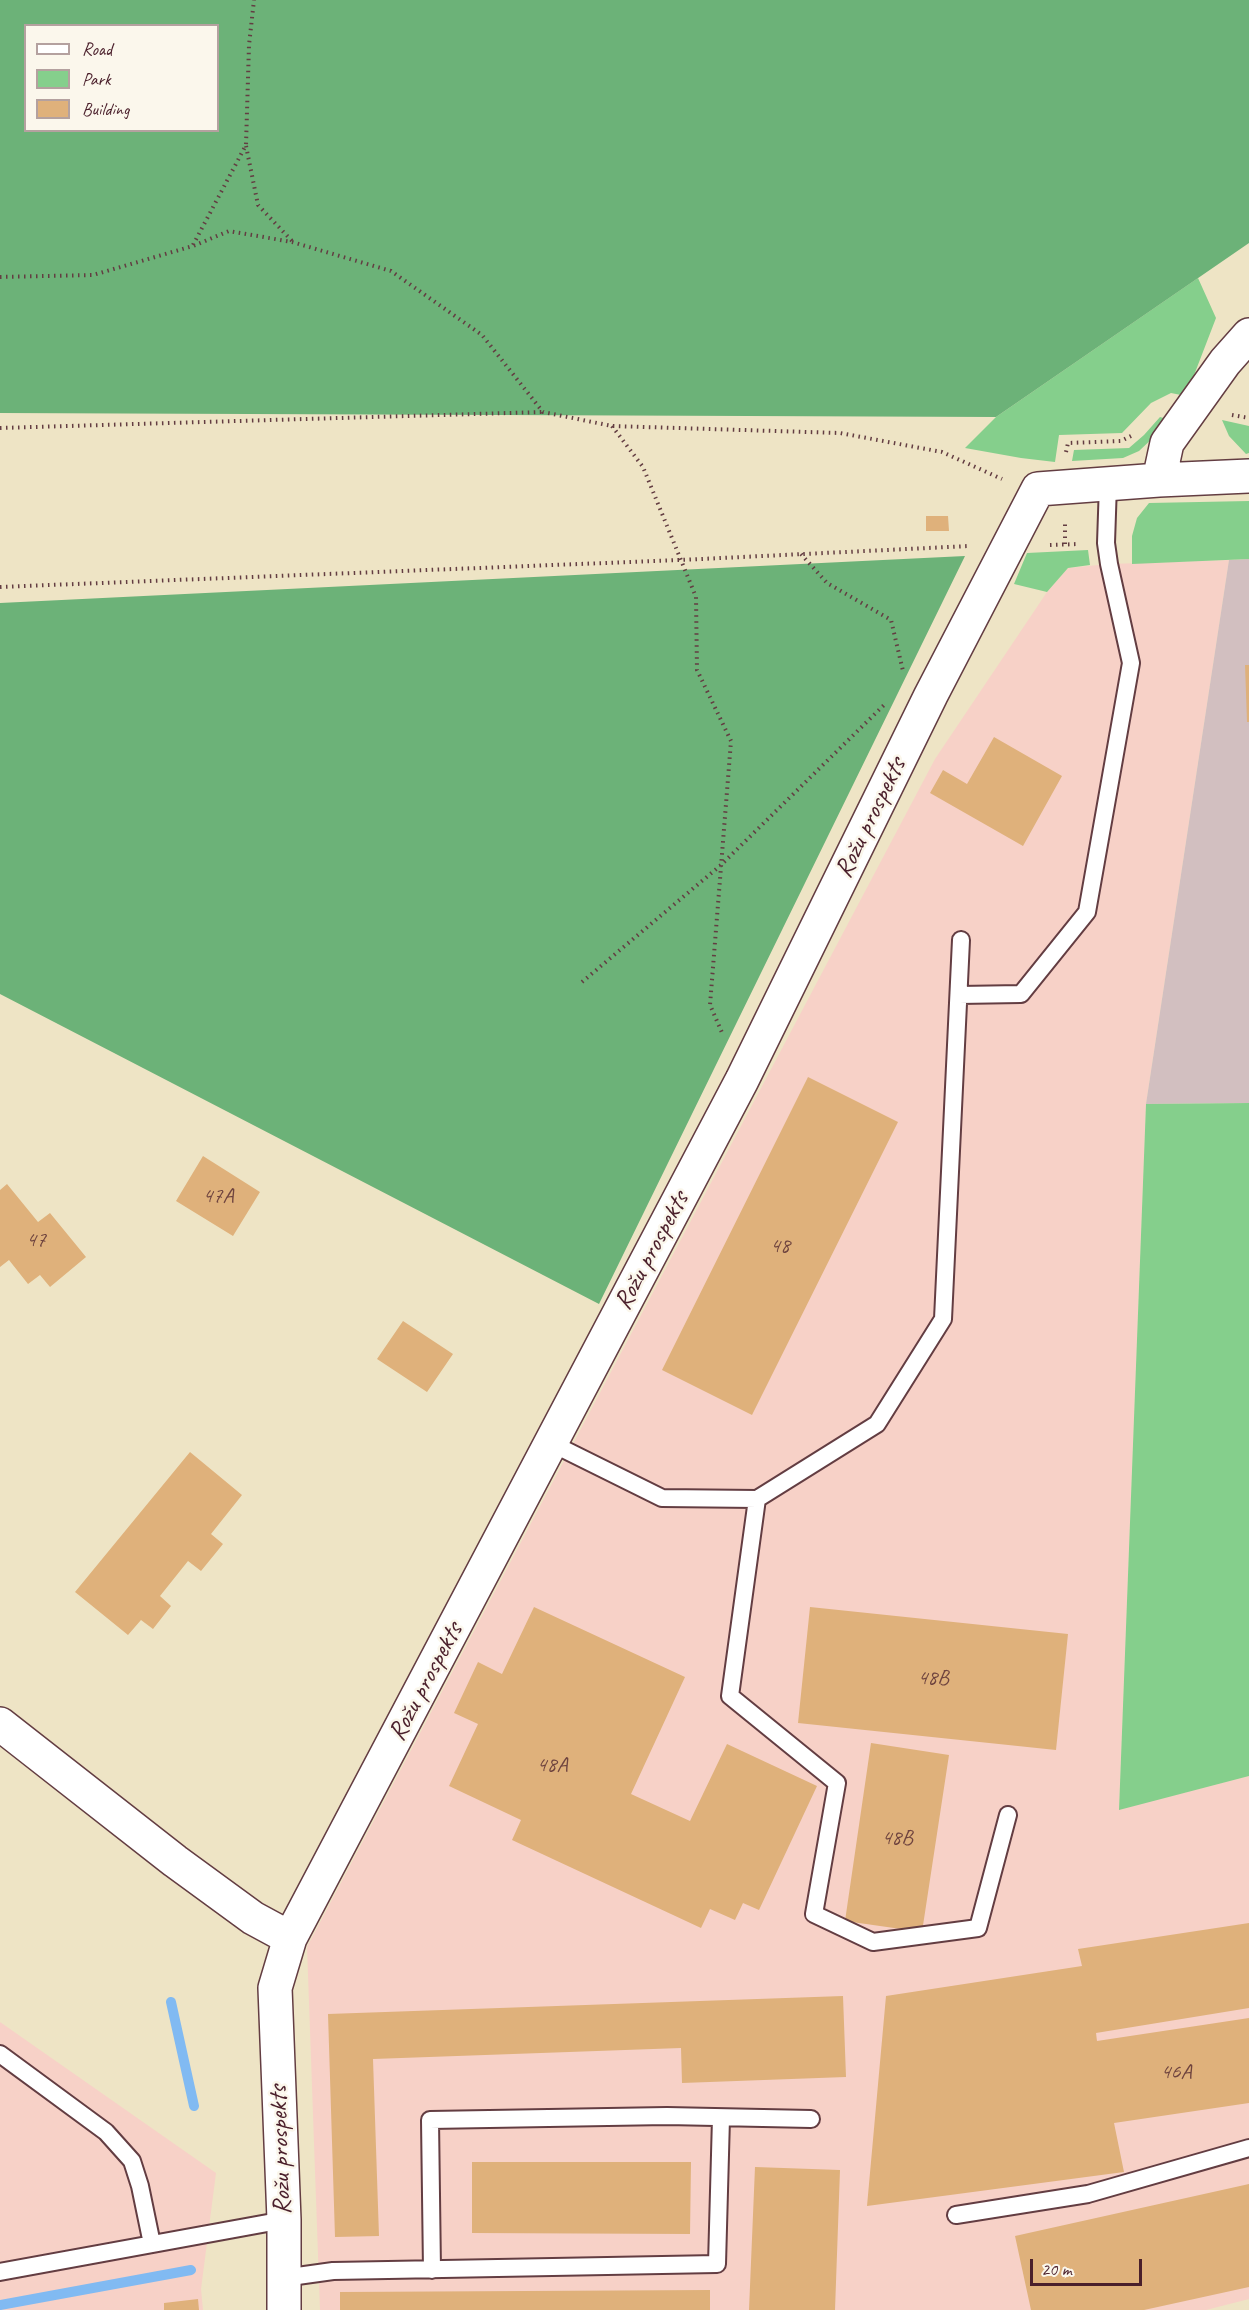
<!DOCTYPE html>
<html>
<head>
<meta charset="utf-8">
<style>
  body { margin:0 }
  #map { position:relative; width:1249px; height:2310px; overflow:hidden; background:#eee4c5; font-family:Caveat,sans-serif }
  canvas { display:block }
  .legend { position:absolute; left:24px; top:24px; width:195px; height:108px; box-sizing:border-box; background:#fbf7ec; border:2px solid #b4a19f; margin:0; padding:8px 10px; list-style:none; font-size:18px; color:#4a1f2b }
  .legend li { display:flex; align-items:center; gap:12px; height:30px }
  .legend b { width:30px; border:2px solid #b4a19f }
  .scale { position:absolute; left:1030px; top:2259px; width:112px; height:27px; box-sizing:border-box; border:3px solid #4a1f2b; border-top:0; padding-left:8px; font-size:18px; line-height:21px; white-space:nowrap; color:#4a1f2b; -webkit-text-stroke:4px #fbf7ec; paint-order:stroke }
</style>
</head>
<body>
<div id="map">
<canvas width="1249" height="2310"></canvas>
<ul class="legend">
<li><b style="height:8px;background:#fff"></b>Road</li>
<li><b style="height:16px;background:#85cf8c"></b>Park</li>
<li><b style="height:16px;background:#dfb17b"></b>Building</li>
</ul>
<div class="scale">20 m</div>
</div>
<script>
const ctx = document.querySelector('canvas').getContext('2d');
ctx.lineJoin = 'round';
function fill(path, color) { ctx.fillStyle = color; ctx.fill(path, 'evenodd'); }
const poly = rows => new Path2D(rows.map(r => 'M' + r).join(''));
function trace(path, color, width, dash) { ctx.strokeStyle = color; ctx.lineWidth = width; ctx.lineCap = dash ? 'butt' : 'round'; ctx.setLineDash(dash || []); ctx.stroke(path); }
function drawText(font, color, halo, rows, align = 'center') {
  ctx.font = font + ' Caveat,sans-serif'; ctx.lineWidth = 5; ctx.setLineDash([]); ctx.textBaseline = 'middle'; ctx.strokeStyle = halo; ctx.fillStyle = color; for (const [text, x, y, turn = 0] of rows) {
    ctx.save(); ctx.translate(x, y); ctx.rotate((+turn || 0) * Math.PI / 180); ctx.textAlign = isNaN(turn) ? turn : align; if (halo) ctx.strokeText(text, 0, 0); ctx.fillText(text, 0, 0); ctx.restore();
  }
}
const built = poly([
  [1229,560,1146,1104,1119,1809,1249,1776,1249,2299,1206,2310,320,2310,307,1947,935,759,1047,592,1068,568,1109,564],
  [0,2022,216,2173,201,2289,203,2310,0,2310]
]);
const industrial = poly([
  [1249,559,1249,1103,1146,1104,1229,560]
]);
const green = poly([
  [1198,278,1216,318,1186,396,1171,393,1151,403,1122,433,1059,435,1055,462,1021,458,965,448,996,417],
  [1160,417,1167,419,1157,434,1139,451,1123,458,1072,461,1074,450,1129,448,1144,435],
  [1222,420,1249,426,1249,453,1246,454,1229,436],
  [1249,501,1249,559,1132,564,1132,536,1137,518,1149,503],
  [1088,550,1090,565,1068,568,1047,592,1014,584,1027,553],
  [1249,1103,1249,1776,1119,1810,1146,1104]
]);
const forest = poly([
  [0,0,1249,0,1249,243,996,417,0,413],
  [26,26,218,26,218,130,26,130],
  [965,556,599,1304,0,994,0,603]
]);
const stream = poly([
  [171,2002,194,2106],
  [0,2305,191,2270]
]);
const building = poly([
  [926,516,948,516,949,531,926,531],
  [1245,665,1249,665,1249,722,1247,722],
  [994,737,1062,776,1023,846,930,793,943,770,967,784],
  [808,1077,898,1122,752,1415,662,1370],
  [203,1156,260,1192,233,1236,176,1201],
  [7,1184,38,1222,50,1213,86,1257,50,1287,40,1275,28,1284,9,1260,0,1267,0,1190],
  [403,1321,453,1354,427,1392,377,1359],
  [190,1452,242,1495,211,1534,223,1544,201,1571,188,1561,160,1596,171,1606,153,1629,141,1620,128,1635,75,1592],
  [534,1607,685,1677,631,1794,690,1821,727,1744,817,1786,759,1910,743,1903,735,1920,710,1909,701,1928,512,1840,521,1820,449,1786,478,1724,454,1713,478,1662,502,1674],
  [810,1607,1068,1634,1056,1750,798,1723],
  [871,1743,949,1755,922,1932,845,1921],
  [1249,1923,1249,2008,1096,2033,1097,2041,1249,2018,1249,2103,1114,2123,1124,2172,867,2206,886,1996,1082,1966,1078,1949],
  [843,1996,846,2077,682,2083,681,2048,373,2059,379,2236,335,2237,328,2014],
  [472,2162,691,2162,690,2234,472,2233],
  [755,2167,840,2170,835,2310,749,2310],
  [1249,2184,1249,2287,1144,2310,1031,2310,1015,2236],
  [710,2290,710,2310,340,2310,340,2292],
  [198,2299,199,2310,164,2310,164,2303]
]);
const path = poly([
  [246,146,258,205,292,241],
  [193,245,246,145,249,45,254,0],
  [0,277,93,275,193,246,229,231,292,242,391,271,482,335,543,412,612,426,840,433,942,452,1002,479],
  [1232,415,1249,418],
  [612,426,643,467,696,597,697,670,731,741,710,1005,723,1035],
  [0,428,543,412],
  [1066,452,1068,443,1121,441,1131,436],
  [1065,544,1065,521],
  [1050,545,1079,544],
  [801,554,827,583,891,620,903,671],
  [0,587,680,560,969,546],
  [582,982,721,865,884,705]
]);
const service = poly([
  [959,995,1021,994,1087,912,1131,663,1109,564,1106,543,1108,484],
  [551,1443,662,1498,757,1499,877,1424,943,1319,961,940],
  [757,1499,730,1696,837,1783,814,1914,873,1942,978,1928,1008,1815],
  [0,2054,106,2132,132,2161,140,2186,152,2244],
  [956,2215,1088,2194,1249,2148],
  [432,2270,430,2120,667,2116,811,2119],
  [0,2272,284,2220],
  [283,2278,333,2271,717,2264,721,2118]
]);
const minor = poly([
  [1159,480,1249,476],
  [0,1724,175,1861,253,1918,290,1938],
  [284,2310,284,2220,275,1988,290,1938,742,1080,931,695,1038,489,1159,480,1167,443,1225,362,1249,335]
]);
const numberNames = [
  ["47A",218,1196],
  ["47",36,1240],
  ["48",780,1246],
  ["48B",933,1678],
  ["48A",552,1765],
  ["48B",897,1838],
  ["46A",1176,2072]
];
const streetNames = [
  ["Rožu prospekts",871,818,-64],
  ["Rožu prospekts",652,1251,-62],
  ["Rožu prospekts",426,1682,-62],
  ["Rožu prospekts",281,2150,-92]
];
fill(built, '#f7d1c7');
fill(industrial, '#d2bfc0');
fill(green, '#85cf8c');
fill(forest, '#6cb278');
trace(stream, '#81baf2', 10);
fill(building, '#dfb17b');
trace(service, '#633d42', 20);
trace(minor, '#633d42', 36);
trace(path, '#633d42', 4, [1.5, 4.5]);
trace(service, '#fff', 16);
trace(minor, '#fff', 33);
drawText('22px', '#6f443f', null, numberNames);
drawText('26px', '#4a1f2b', '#fbf7ec', streetNames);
</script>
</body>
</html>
